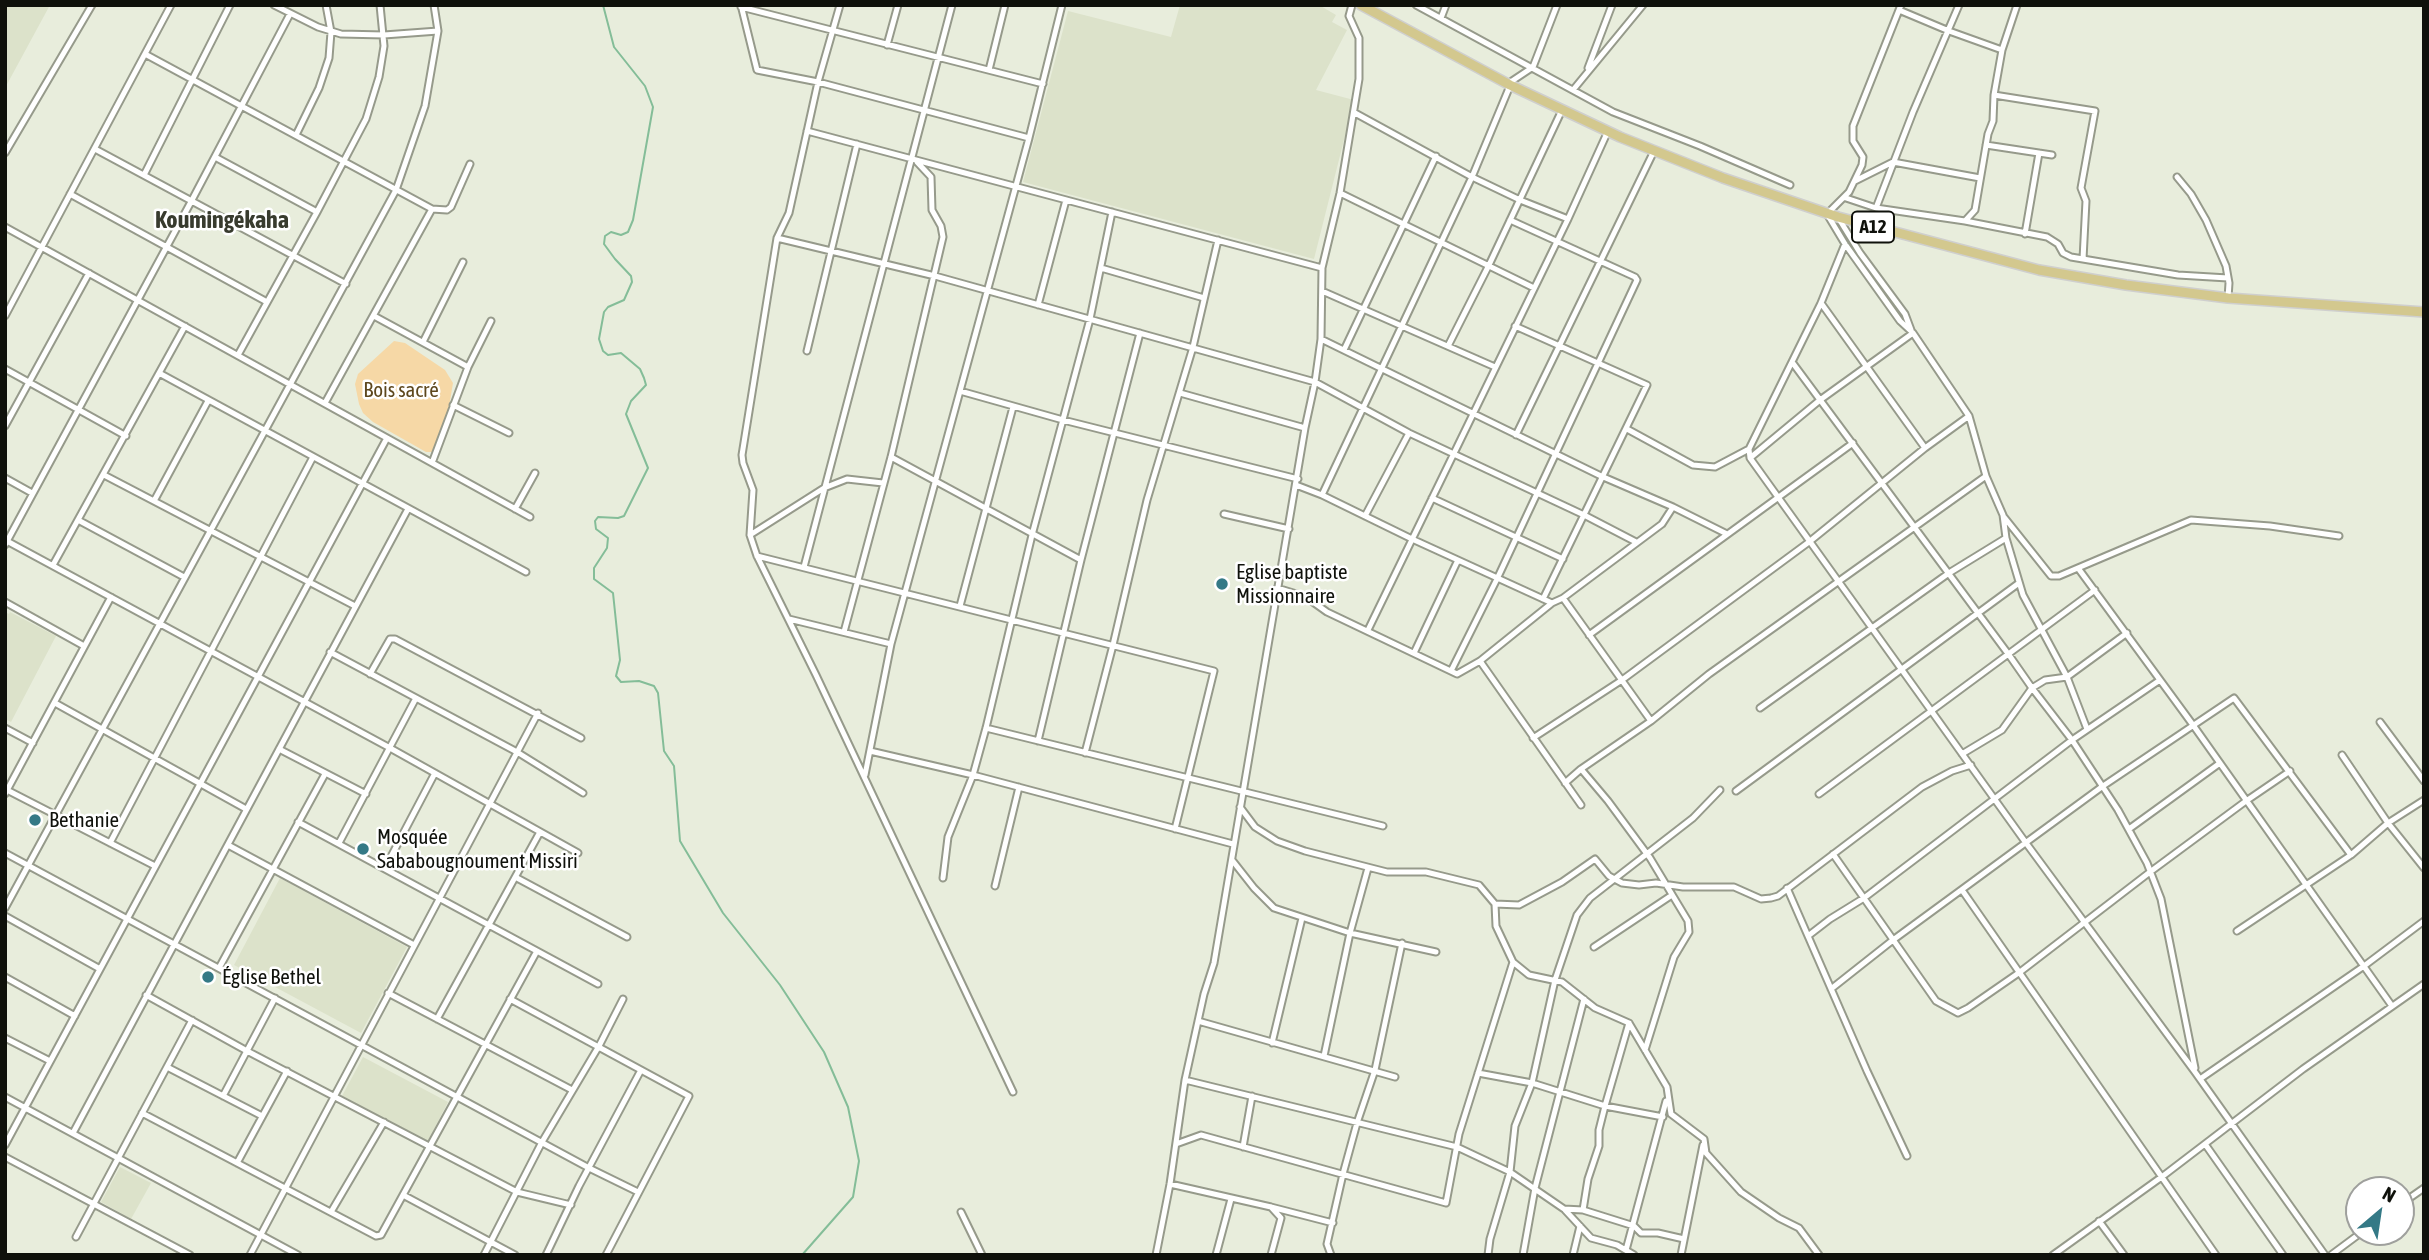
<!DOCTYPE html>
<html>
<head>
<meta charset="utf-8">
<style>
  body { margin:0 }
  #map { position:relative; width:2429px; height:1260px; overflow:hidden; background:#e8eddc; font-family:"Asap Condensed",sans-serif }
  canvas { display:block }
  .frame { position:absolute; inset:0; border:7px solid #0f110b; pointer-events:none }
  .north { position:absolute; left:2345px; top:1176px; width:70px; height:70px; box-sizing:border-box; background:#fff; border:2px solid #9fa09d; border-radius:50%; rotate:29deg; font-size:19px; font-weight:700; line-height:28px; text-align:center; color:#0f110b }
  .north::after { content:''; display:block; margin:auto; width:24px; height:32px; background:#347986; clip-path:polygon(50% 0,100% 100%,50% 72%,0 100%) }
</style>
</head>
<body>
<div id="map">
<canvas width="2429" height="1260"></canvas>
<div class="frame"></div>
<div class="north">N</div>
</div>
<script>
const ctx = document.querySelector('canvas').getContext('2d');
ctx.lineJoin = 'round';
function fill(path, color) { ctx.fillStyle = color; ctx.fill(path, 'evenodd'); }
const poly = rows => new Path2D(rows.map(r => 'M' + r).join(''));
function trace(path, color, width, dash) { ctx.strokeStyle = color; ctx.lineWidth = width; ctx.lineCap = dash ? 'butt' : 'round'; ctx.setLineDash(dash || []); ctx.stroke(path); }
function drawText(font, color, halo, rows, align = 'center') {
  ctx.font = font + ' "Asap Condensed",sans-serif'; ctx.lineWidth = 5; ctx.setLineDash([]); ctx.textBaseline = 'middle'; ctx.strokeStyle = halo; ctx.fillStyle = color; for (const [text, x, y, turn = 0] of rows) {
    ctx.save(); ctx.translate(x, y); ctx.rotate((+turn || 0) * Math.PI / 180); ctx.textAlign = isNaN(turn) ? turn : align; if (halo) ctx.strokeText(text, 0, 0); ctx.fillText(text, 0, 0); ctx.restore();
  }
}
const built = poly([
  [5,5,50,5,5,88],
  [1180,5,1319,5,1336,15,1332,22,1347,30,1316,90,1354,100,1314,259,1023,182,1068,11,1171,37],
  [5,612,9,614,10,612,56,636,11,722,5,719],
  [280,878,407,947,361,1033,234,965],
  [363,1057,448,1102,428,1141,342,1096],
  [120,1167,151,1183,131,1219,101,1202]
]);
const green = poly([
  [394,341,405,343,445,370,453,383,449,407,433,452,426,452,373,422,363,413,359,404,355,384,358,374]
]);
const stream = poly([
  [603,5,614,47,645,86,653,107,633,220,628,232,621,235,611,232,605,236,604,244,615,259,631,276,632,282,624,300,608,307,604,312,599,339,603,351,608,355,621,353,640,369,644,378,646,385,631,401,626,414,648,468,624,516,618,518,598,517,595,521,596,529,608,538,607,548,594,568,594,579,613,593,620,660,616,676,621,682,639,681,654,686,658,693,664,751,674,766,680,841,723,913,780,985,824,1052,848,1107,859,1161,853,1197,802,1255]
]);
const minor = poly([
  [274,5,318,27,341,34,384,35,438,31],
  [741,5,757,70,818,82,1029,138],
  [840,5,818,82,789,213,777,238,742,455,743,463,753,490,750,535,757,556,816,675,1013,1092],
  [1416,5,1613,112,1700,146,1790,185],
  [1901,5,1853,126,1853,141,1863,157,1862,165,1849,192,1827,214,1845,244,1900,321,1913,333,1969,416,1986,476,2003,515,2006,538,2023,595,2067,677,2087,729],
  [741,7,1043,84],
  [1899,10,1949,31,2002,50],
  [1441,18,1446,5],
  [887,45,898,5],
  [145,54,432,209,447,210,451,207,470,164],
  [1588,68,1612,5],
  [989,70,1005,5],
  [1573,90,1643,5],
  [1994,95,2095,111,2081,188,2086,201,2083,259],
  [1355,113,1472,177,1520,200,1568,219],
  [807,131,1322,268],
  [296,135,319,88,329,58,331,32,326,5],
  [1986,145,2052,155],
  [95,149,346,284],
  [5,153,92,5],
  [215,157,317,212],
  [144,175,230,5],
  [2177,177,2191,194,2206,220,2226,266,2229,283,2228,298],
  [1855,181,1893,162,1980,178],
  [1340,193,1534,288],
  [70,194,267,302],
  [1846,198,1876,208,1965,221,2047,237,2058,244,2063,253,2071,257,2178,275,2228,278],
  [1876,208,1913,112,1959,5],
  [1839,219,1860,253,1905,314,1911,330],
  [1965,221,1975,210,1988,134,1993,121,1994,95,2002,50,2017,5],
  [5,227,530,517],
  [2025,234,2039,153],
  [777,238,935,276,1315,382,1409,433,1584,515,1636,542],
  [1845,244,1821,303,1749,449,1750,458,2026,843,2195,1072,2325,1255],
  [1101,268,1204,298],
  [1322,291,1495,367],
  [1821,303,1925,448],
  [1038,305,1066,200],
  [5,316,171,5],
  [374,316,468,367],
  [1515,326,1647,385,1543,599],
  [1321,339,1601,476,1673,507,1727,534],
  [423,342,463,262],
  [1448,346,1489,265,1562,110],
  [1344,350,1436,156],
  [807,351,857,144],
  [238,355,317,212,366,119,379,77,384,46,380,5],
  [1792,362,2009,655,2032,688,2072,740,2118,810,2147,863,2161,899,2195,1068],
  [5,369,126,436],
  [159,373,526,572],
  [960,391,1063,420,1298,479],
  [1180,393,1305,428],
  [325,403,432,209],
  [453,405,509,433],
  [5,426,89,273],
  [1627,429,1693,465,1715,467,1749,449],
  [1516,435,1654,151],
  [891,457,1081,560],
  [1750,458,1820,400,1913,333],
  [432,463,468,367,491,321],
  [104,475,355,606],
  [5,478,32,493],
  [1296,485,1322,495,1412,539,1552,603],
  [1322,495,1472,177,1512,81,1533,67,1557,5],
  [1432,498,1563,559],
  [154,501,208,401],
  [515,509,535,473],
  [1224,514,1289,529],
  [1365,516,1409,433],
  [2004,517,2051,576,2059,576,2191,520,2270,526,2339,536],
  [78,520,184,577],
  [750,535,824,488,847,479,883,483],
  [5,540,390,748,578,853],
  [5,545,192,200,290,14],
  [757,556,1214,671,1175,829],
  [53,565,185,326],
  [804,567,952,5],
  [2078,568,2193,725,2392,1006],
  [1277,588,1306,597,1327,612,1457,674,1480,661,1552,603,1563,598,1662,524,1673,507],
  [1563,598,1651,721],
  [5,602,84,646],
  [960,606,1013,407],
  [789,619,891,644],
  [1368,630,1568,219,1608,131],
  [844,632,891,457,943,237,941,226,932,210,931,177,917,162],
  [1589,635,1853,443],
  [330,652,517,752,583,793],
  [1414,653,1458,560],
  [1480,661,1581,805],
  [1451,671,1497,579,1637,280,1635,277,1510,220],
  [370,674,390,639,395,639,581,738],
  [55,703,246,809],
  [1760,708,1949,573,2006,538],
  [2380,722,2424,781],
  [5,728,33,743],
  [986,728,1383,826],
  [1533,738,1622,680,1809,542,1925,448,1969,416],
  [1038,741,1081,560,1140,333],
  [279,749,366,794],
  [870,751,973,775,1233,844],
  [1085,753,1113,645,1147,500,1193,347,1218,240],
  [1962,754,2002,730,2032,688,2045,680,2067,677,2127,633],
  [2342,755,2388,823,2424,868],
  [1581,769,1608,801,1650,858,1688,921,1689,932,1674,957,1645,1050],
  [865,775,891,644,1029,138,1062,5],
  [1565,783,1581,769,1651,721,1709,674,1986,476],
  [5,789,155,866],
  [1736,791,2019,583],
  [5,794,111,597],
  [1819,794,2095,590],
  [1240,807,1255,827,1277,841,1305,851,1387,872,1426,872,1479,885,1495,904,1496,926,1513,962,1529,975,1562,982,1595,1008,1629,1023,1667,1087,1671,1114,1704,1139,1706,1153,1741,1192,1779,1218,1799,1228,1819,1255],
  [298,822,598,984],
  [2129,829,2220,763],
  [110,843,313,457],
  [339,843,416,698],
  [228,845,414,945],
  [5,853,589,1168,638,1192],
  [1833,854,1936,1001,1958,1013,1968,1008,2020,972,2150,872,2246,801,2290,771],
  [1232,860,1254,888,1274,908,1350,933,1436,952],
  [385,868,435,773],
  [517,878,627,937],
  [943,878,948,837,973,775,986,728,1032,535,1090,319,1112,212],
  [995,886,1019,787],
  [1787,888,1867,1071,1907,1156],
  [1962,890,2216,1255],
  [1495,904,1519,905,1562,882,1595,859,1609,876,1622,883,1639,885,1656,883,1683,887,1734,887,1761,899,1771,898,1778,896,1922,787,1952,771,1971,765],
  [5,908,396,190,425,106,438,31,434,5],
  [5,916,100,969],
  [2237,931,2351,855,2388,823,2424,800],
  [1808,936,1830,919,1864,898,2072,740,2160,680],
  [1594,947,1672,895],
  [219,968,325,774],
  [5,977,75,1016],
  [1831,989,1893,940,2103,786,2234,698,2351,855],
  [388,993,572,1090],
  [146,995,247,1051,517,1192,571,1205],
  [510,999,689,1096,606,1255],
  [437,1019,540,832],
  [1198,1021,1395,1077],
  [5,1038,50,1061],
  [1272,1043,1302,918],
  [1324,1056,1350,933,1368,868],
  [167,1067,262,1116],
  [1478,1073,1532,1083,1605,1106,1663,1117],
  [2200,1079,2364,966,2424,921],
  [1185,1080,1457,1147,1510,1172,1564,1209,1583,1210,1634,1226,1641,1233,1658,1233,1684,1239],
  [223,1096,275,998],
  [5,1097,298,1255],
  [142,1113,376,1236,381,1235,537,951],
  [73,1133,408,509],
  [1176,1144,1201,1135,1446,1203,1459,1134,1513,962],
  [2205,1144,2283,1255],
  [5,1145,387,438],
  [1243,1147,1252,1096],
  [5,1157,190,1255],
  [237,1163,287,1071],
  [1170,1184,1271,1207,1333,1223],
  [403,1195,515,1255],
  [2401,1204,2424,1188],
  [1565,1210,1591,1238,1617,1245,1634,1255],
  [1583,1210,1588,1179,1599,1146,1599,1130,1605,1106,1629,1023],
  [331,1212,384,1122],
  [961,1212,982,1255],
  [2099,1221,2124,1255],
  [76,1237,192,1020],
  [1626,1250,1666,1101],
  [250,1255,538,713],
  [484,1255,542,1142,599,1046,623,999],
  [546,1255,579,1186,641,1070],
  [1156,1255,1170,1184,1185,1080,1204,994,1214,963,1305,428,1315,382,1321,339,1322,268,1340,193,1359,79,1359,38,1349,16,1352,5],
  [1216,1255,1231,1199],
  [1271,1255,1281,1218,1271,1207],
  [1331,1255,1327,1244,1343,1174,1357,1123,1375,1070,1402,943],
  [1488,1255,1490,1239,1510,1172,1515,1126,1532,1083,1555,980,1577,915,1590,898,1693,818,1720,790],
  [1523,1255,1535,1188,1584,999],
  [1573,1255,1580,1226],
  [1681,1255,1703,1145],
  [2053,1255,2163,1176,2303,1069,2424,984],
  [2331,1255,2362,1232]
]);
const primary = poly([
  [1361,5,1510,85,1620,137,1723,178,1838,217,2039,270,2126,285,2228,298,2424,312]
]);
const markers = [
  [1222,584,7,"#347986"],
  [35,820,7,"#347986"],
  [363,849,7,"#347986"],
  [208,977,7,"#347986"]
];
const shields = [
  [1873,227,42]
];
const shieldNames = [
  ["A12",1873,227]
];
const parkNames = [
  ["Bois sacré",401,390]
];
const poiNames = [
  ["Eglise baptiste",1236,572],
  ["Missionnaire",1236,596],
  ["Bethanie",49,820],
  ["Mosquée",377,837],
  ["Sababougnoument Missiri",377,861],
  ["Église Bethel",222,977]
];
const quarterNames = [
  ["Koumingékaha",222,220]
];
fill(built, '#dce2ca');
fill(green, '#f6d8a6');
trace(stream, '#84bd98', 2);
trace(minor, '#969a8b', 9);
trace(primary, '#cfcfce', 12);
trace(minor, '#fff', 5);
trace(primary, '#d3c88e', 9);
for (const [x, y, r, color] of markers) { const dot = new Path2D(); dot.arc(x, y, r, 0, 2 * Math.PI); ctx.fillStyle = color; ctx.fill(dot); trace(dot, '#fff', 2.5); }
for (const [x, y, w] of shields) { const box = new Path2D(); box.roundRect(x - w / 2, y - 15.5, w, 31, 5); ctx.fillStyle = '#fff'; ctx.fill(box); trace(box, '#0f110b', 2); }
drawText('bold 19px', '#0f110b', null, shieldNames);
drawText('21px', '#5d471d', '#fff', parkNames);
drawText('21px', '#0f110b', '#fff', poiNames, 'left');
drawText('bold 24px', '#383b2e', '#fff', quarterNames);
</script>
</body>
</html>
